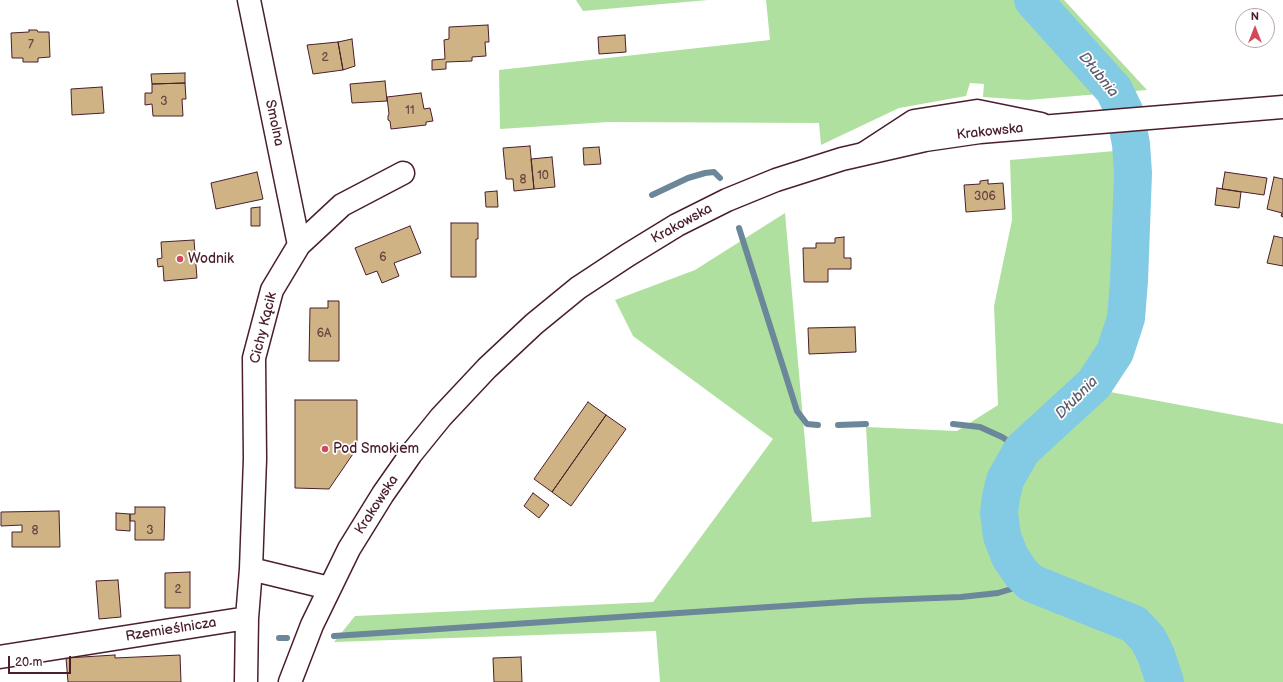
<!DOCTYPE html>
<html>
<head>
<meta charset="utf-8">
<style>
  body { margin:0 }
  #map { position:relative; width:1283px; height:682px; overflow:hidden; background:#fff; font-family:"Balsamiq Sans",sans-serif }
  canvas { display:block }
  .north { position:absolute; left:1235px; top:8px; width:40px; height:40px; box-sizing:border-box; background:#fff; border:1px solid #b7a5aa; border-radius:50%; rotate:0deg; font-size:11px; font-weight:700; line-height:16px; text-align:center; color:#4a1f2b }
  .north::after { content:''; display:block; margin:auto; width:14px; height:18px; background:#d1495b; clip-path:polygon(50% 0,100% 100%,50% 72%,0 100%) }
  .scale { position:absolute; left:8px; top:656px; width:63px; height:18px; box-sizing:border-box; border:2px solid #4a1f2b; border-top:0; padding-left:5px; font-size:12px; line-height:14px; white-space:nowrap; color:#4a1f2b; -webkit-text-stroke:3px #fff; paint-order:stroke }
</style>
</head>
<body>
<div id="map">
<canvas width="1283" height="682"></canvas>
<div class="north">N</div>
<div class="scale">20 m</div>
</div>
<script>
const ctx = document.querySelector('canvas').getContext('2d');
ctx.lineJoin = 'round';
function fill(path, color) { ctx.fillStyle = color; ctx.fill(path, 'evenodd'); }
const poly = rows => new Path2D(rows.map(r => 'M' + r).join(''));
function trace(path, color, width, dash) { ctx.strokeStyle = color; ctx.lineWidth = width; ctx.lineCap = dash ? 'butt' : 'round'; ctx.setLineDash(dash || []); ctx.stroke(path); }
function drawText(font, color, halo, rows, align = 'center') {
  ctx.font = font + ' "Balsamiq Sans",sans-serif'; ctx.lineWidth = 3.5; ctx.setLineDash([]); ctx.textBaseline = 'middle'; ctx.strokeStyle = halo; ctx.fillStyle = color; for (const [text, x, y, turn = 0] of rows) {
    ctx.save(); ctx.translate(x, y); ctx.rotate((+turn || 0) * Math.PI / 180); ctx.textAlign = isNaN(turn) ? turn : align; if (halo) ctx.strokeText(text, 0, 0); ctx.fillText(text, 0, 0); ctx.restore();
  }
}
const green = poly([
  [576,0,708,0,583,11],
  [766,0,1064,0,1147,90,1028,100,983,97,984,84,970,83,966,96,899,108,821,145,819,123,608,122,500,129,499,70,770,40],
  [1138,149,1141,237,1141,329,1110,392,1283,424,1283,682,660,682,656,631,334,642,355,616,653,602,773,439,633,336,615,300,695,270,785,213,812,522,871,517,866,427,957,431,998,405,994,306,1012,220,1010,160]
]);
const stream = poly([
  [652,195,688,178,705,173,714,172,720,178],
  [739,228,797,411,807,424,818,425],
  [953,424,980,427,1002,437,1022,450],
  [838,425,866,424],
  [334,636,859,601,961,597,998,593,1031,583],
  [279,638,287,638]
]);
const river = poly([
  [1033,0,1114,90,1125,113,1131,144,1133,173,1129,281,1126,318,1115,352,1094,384,1022,450,1005,480,1001,497,999,513,1002,536,1010,557,1021,573,1031,583,1134,624,1148,639,1156,655,1165,682]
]);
const building = poly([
  [488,25,489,42,485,42,486,56,472,57,472,61,446,62,446,69,432,70,432,60,445,59,444,40,449,39,449,27,488,25],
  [29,30,37,30,38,32,49,32,50,57,38,58,38,62,23,62,23,58,12,58,11,33,29,32,29,30],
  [625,35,626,52,599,54,598,37,625,35],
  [352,39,355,66,343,70,338,42,352,39],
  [338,42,343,70,313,74,307,45,338,42],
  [185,73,185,83,152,84,151,74,185,73],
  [385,81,387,101,352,103,350,84,385,81],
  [185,83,186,99,182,99,183,116,153,116,152,104,145,105,145,93,152,93,152,84,185,83],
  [102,87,104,113,72,115,71,89,102,87],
  [421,93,424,109,430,108,433,121,426,122,426,125,391,129,390,121,388,120,388,116,389,114,387,97,421,93],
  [530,146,534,189,514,191,513,179,506,179,503,148,530,146],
  [599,147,601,164,584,165,583,148,599,147],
  [552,157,555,187,534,189,531,159,552,157],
  [257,172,263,199,216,209,211,183,257,172],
  [1225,172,1267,178,1264,195,1222,189,1225,172],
  [1274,177,1283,179,1283,217,1281,216,1282,213,1267,209,1274,177],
  [988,180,988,184,1003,183,1005,209,966,212,964,185,980,184,980,181,988,180],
  [1217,188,1241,192,1239,208,1215,205,1217,188],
  [497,191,498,207,486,207,485,192,497,191],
  [260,207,260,226,251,226,251,208,260,207],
  [451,223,478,223,478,239,476,239,476,277,451,277,451,223],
  [410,226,421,253,394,263,399,276,382,283,377,271,366,275,355,248,410,226],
  [1274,236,1283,238,1283,266,1267,263,1274,236],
  [844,237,844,258,851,258,851,269,828,269,828,282,804,282,803,248,816,248,816,243,835,243,835,238,844,237],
  [194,240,197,278,164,281,163,266,158,267,157,259,162,258,161,242,194,240],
  [328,301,339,301,339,361,309,361,310,308,328,308,328,301],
  [855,327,856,352,809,354,808,328,855,327],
  [295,400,357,400,357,448,329,489,295,488,295,400],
  [588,402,606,415,552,492,534,479,588,402],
  [606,415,626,429,571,506,552,492,606,415],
  [533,493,549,505,539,518,524,506,533,493],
  [135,507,165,507,164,540,135,540,135,521,130,521,130,514,135,514,135,507],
  [59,511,60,547,12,547,12,532,22,532,22,525,1,526,1,512,59,511],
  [116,513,130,514,130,531,116,530,116,513],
  [190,572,190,608,165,608,165,573,190,572],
  [118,580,121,617,99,619,96,581,118,580],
  [115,655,115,658,180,655,181,682,68,682,66,658,115,655],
  [521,657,522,682,494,682,493,658,521,657]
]);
const minor = poly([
  [249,0,299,245],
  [865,153,914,121,977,111,1041,124],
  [251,569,329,588],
  [0,657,247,618],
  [246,682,247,618,251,569,255,459,254,358,272,290,299,245,342,205,403,173]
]);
const major = poly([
  [290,682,312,625,349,549,383,494,411,454,441,417,487,368,534,324,578,288,628,255,677,225,727,200,776,180,842,159,925,140,980,132,1283,107]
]);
const markers = [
  [180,259,4,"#d1495b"],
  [325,449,4,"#d1495b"]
];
const numberNames = [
  ["7",31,45],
  ["2",325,58],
  ["3",164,102],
  ["11",410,111],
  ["10",543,176],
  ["8",523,180],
  ["306",985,197],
  ["6",383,258],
  ["6A",324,334],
  ["8",35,531],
  ["3",150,531],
  ["2",178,590]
];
const streetNames = [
  ["Smolna",274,123,78],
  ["Krakowska",990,132,-6],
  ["Krakowska",682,224,-29],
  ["Cichy Kącik",264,328,-76],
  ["Krakowska",377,505,-57],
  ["Rzemieślnicza",171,630,-9]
];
const poiNames = [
  ["Wodnik",188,259],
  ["Pod Smokiem",333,449]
];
const waterNames = [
  ["Dłubnia",1098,75,51],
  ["Dłubnia",1077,398,-45]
];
fill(green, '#b0e0a0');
trace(stream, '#6c869a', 6);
trace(river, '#83cae4', 38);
fill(building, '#d0b385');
trace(building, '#4a1f2b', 1);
trace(minor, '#4a1f2b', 25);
trace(major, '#4a1f2b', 25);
trace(minor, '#fff', 22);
trace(major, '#fff', 22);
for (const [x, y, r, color] of markers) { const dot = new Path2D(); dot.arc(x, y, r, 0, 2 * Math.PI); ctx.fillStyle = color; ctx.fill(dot); trace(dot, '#fff', 1.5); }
drawText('12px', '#6c4442', null, numberNames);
drawText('14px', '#4a1f2b', '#fff', streetNames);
drawText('14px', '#4a1f2b', '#fff', poiNames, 'left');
drawText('italic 15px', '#5e5b6c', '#fff', waterNames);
</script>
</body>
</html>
